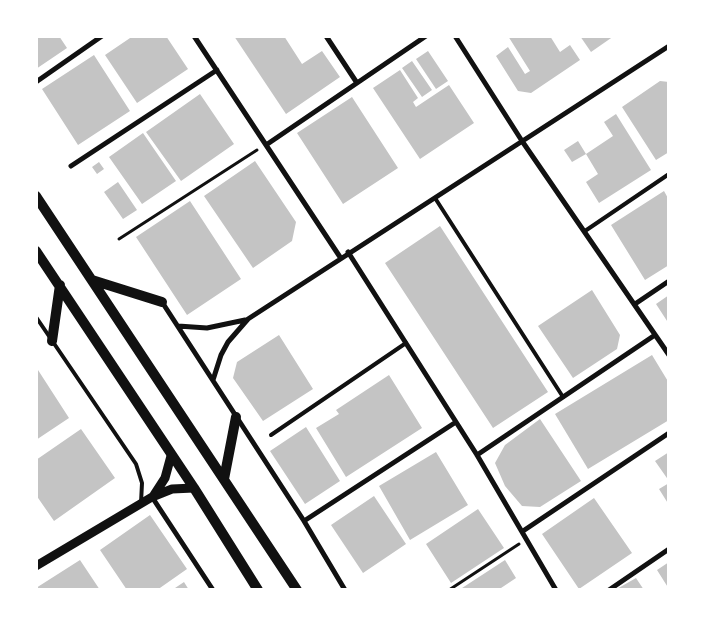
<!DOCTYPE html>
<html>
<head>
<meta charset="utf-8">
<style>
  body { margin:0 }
  #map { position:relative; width:705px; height:626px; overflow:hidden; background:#fff; font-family:"Fira Sans Condensed",sans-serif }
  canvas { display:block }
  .frame { position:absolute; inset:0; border:38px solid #fff; pointer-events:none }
</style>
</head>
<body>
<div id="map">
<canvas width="705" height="626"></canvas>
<div class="frame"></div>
</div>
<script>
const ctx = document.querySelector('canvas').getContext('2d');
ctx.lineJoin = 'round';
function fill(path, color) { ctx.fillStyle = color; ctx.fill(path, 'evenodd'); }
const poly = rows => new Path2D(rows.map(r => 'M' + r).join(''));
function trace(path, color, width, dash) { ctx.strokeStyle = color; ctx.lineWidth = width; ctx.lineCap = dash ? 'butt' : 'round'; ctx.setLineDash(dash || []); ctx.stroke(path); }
const building = poly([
  [36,36,59,36,67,48,36,69],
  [133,36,166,36,188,69,137,103,105,55],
  [234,36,284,36,302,64,322,51,340,77,286,114],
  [508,36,550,36,560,52,570,45,580,60,531,93,518,91,496,56,508,47,525,74,530,71],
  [580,36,614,36,591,52],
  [428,51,448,81,436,89,416,59],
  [94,55,130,111,78,145,42,89],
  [412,61,432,90,422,97,402,68],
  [400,70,418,98,413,102,416,107,449,85,474,123,420,159,373,88],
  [660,81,669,82,669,152,656,160,622,107],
  [200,94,234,144,181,181,146,132],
  [352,97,398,168,343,204,297,133],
  [616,114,651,170,599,203,586,182,598,174,586,154,613,136,604,122],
  [143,133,176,181,142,204,109,157],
  [578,141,586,154,572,162,564,150],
  [255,161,296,222,292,241,253,268,204,196],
  [99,162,104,169,97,174,92,167],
  [118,182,137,210,123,219,104,192],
  [664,191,669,200,669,265,645,280,611,225],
  [190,201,241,279,187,315,136,237],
  [440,226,548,392,493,428,385,263],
  [592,290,620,335,617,349,573,378,538,326],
  [669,295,669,324,656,304],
  [279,335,313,389,263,421,233,378,237,362],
  [652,355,669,383,669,420,588,469,555,414],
  [38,370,69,418,36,440,36,372],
  [389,375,422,428,346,477,316,428,339,414,336,410],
  [540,419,581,481,540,507,522,506,505,486,495,463,505,445],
  [306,427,340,481,305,504,270,451],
  [81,429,115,478,54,521,36,495,36,460],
  [436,452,468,505,410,540,379,486],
  [669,452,669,481,655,461],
  [669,483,669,505,659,489],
  [374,496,406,544,363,573,331,525],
  [594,498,632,553,579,589,542,534],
  [478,509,504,548,451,583,426,544],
  [150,515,187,569,157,590,127,590,100,550],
  [80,560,100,590,36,590,36,588],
  [505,560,516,578,498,590,459,590],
  [669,562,669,589,657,570],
  [636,578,644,590,615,590],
  [184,582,189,590,172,590]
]);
const path = poly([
  [119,239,257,150],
  [449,590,519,544]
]);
const service = poly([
  [435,198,563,397],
  [585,231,669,174],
  [36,317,136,464,142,483,141,503],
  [271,435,406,343]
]);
const minor = poly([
  [194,36,340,257],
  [326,36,357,83],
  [455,36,522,141,669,355],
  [36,82,102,36],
  [266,145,426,36],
  [71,166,217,70],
  [348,252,477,455,556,590],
  [162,302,304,521,345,590],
  [635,304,669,281],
  [178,326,207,328,245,320],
  [213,380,221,355,228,342,248,319,669,46],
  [477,455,655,335],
  [152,497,213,590],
  [304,521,456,422],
  [523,531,669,433],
  [609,590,669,549]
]);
const tertiary = poly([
  [154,495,165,478,171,456],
  [36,566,152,497,172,489,194,488]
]);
const secondary = poly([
  [36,196,297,590],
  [36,251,194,488,258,590],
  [92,280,162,302],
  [52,341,60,285],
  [224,479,236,417]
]);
fill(building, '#c4c4c4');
trace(path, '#111', 3);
trace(service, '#111', 4);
trace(minor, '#111', 5);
trace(tertiary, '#111', 9);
trace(secondary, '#111', 10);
</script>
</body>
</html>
